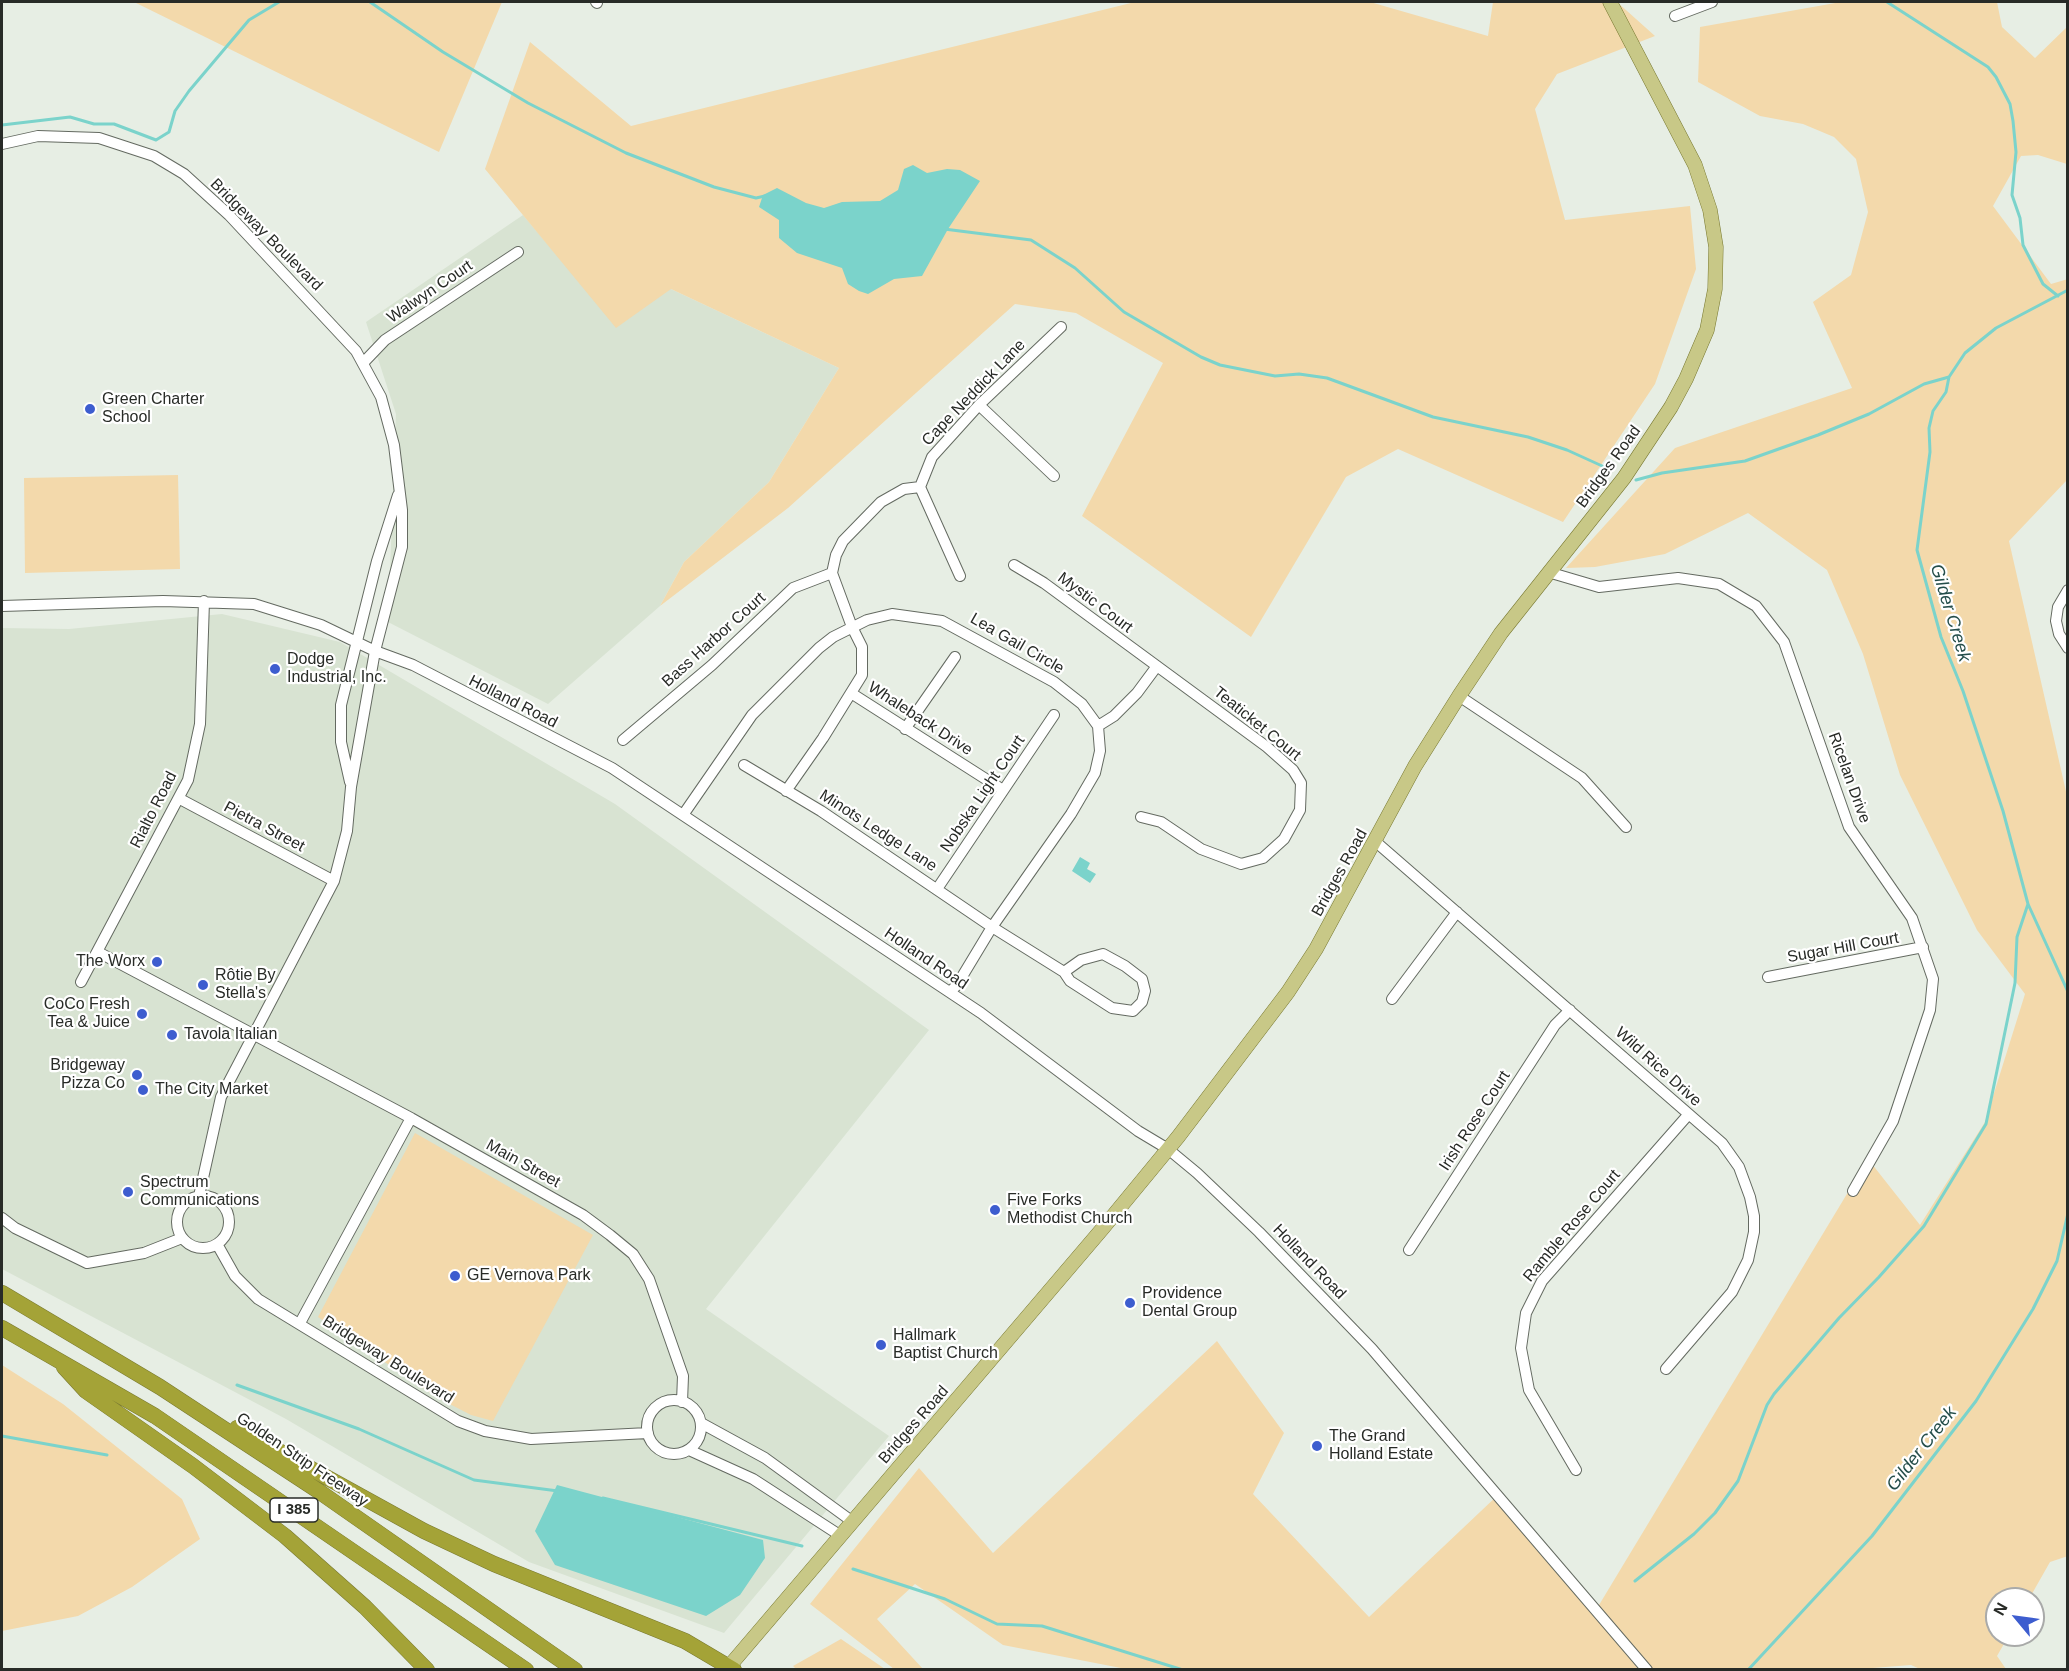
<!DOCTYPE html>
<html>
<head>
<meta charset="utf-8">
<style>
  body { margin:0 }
  #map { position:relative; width:2069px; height:1671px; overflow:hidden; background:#e7eee4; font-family:Helvetica,sans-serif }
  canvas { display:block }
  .frame { position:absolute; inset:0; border:3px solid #282b27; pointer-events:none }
  .north { position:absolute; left:1985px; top:1587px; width:60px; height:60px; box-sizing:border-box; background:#fff; border:2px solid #a9aaa9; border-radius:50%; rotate:299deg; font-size:16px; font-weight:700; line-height:24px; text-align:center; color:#282b27 }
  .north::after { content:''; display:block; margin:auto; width:21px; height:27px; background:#3d5dcf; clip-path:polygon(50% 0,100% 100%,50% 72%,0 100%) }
</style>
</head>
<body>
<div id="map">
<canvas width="2069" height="1671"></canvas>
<div class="frame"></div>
<div class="north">N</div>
</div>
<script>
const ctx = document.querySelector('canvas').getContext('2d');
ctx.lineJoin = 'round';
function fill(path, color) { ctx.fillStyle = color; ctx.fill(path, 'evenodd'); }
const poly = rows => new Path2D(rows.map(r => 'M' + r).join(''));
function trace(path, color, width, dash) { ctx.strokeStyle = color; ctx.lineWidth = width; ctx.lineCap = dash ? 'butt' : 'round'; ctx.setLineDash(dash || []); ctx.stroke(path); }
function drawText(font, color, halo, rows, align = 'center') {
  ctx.font = font + ' Helvetica,sans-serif'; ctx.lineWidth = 4.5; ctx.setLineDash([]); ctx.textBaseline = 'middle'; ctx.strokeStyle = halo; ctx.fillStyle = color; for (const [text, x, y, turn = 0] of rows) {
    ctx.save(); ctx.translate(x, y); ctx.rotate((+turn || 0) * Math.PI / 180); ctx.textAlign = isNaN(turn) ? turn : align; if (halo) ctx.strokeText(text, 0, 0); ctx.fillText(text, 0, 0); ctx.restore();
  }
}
const built = poly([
  [523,215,556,254,671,289,839,368,769,482,684,562,660,606,548,704,388,622,396,414,366,322],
  [222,614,340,642,615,804,929,1030,706,1309,889,1436,724,1633,529,1562,286,1419,2,1269,2,628,69,629]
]);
const green = poly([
  [134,2,502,2,439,152],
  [1135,2,1370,2,1488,36,1493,2,1617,2,1655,36,1557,74,1535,109,1565,220,1690,206,1696,269,1655,384,1563,522,1398,449,1346,477,1251,637,1082,516,1163,363,1076,313,1015,304,788,508,660,606,684,562,769,482,839,368,671,289,616,328,485,169,530,42,631,126],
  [1841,2,1997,2,2002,27,2035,58,2067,27,2067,164,2038,155,2021,156,1993,206,2051,284,2068,279,2067,480,2009,541,2067,796,2068,1556,2050,1562,2029,1599,1997,1599,1997,1635,2009,1635,1997,1656,2006,1669,1920,1669,1911,1665,1847,1670,1126,1669,1003,1645,915,1584,877,1619,923,1669,894,1669,810,1604,919,1468,993,1553,1217,1341,1284,1433,1253,1494,1369,1617,1499,1494,1596,1610,1868,1159,1920,1225,1985,1122,2025,994,1977,930,1900,775,1863,654,1827,570,1748,513,1665,554,1595,567,1566,568,1675,448,1852,388,1813,302,1851,275,1868,212,1856,159,1834,137,1803,124,1760,116,1698,82,1700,27],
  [178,475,180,569,25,573,24,478],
  [415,1133,593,1235,493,1421,471,1415,438,1398,318,1317],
  [2,1365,63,1404,182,1499,200,1539,132,1587,78,1616,2,1631],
  [841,1639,885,1669,797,1670,793,1666]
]);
const water = poly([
  [913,165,927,173,947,169,960,170,980,181,948,229,922,276,894,279,868,294,859,291,848,284,842,268,797,253,779,238,779,220,759,207,763,195,777,188,806,203,824,208,842,202,880,201,898,190,904,169],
  [1080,857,1090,863,1087,869,1096,874,1090,883,1072,871],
  [557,1485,763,1540,765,1558,740,1595,706,1616,555,1565,535,1531]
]);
const stream = poly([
  [370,2,443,52,528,103,626,153,714,187,756,198,765,196],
  [1887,2,1988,67,1996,77,2010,104,2013,121,2016,152,2012,195,2020,218,2023,245,2043,284,2058,296],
  [2,125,70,117,94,124,114,124,156,140,169,132,175,111,189,91,249,20,279,2],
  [944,229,1031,240,1075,268,1124,312,1201,357,1220,365,1275,376,1299,374,1327,378,1433,417,1528,437,1567,450,1611,470],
  [2068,290,1996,328,1965,353,1949,377,1946,392,1933,411,1929,428,1930,452,1917,550,1941,637,1963,691,2003,811,2028,904,2068,992],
  [1636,480,1662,473,1745,461,1818,435,1869,414,1924,384,1949,377],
  [237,1385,359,1429,474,1480,558,1491],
  [2,1436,107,1455],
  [603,1498,802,1546],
  [853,1569,945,1599,997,1624,1042,1626,1183,1670],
  [1635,1581,1694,1534,1715,1513,1738,1481,1767,1405,1774,1394,1839,1318,1879,1277,1924,1226,1986,1124,2015,983,2017,937,2028,904],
  [1748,1670,1872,1536,1976,1401,2033,1309,2057,1261,2068,1213]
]);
const minor = poly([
  [596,2,597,3],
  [1675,16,1712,2],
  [2,144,38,136,99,138,154,156,184,174,229,215,356,351,381,397,394,445,402,510,402,547,375,651,351,787,347,831,334,881,221,1097,199,1196],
  [363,363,385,340,518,252],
  [979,405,1054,476],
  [920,487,932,457,979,405,1061,327],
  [920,487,960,576],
  [1014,565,1044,583,1267,747,1293,770,1301,783,1300,810,1284,839,1263,858,1241,864,1201,849,1161,822,1141,817],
  [1548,572,1599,587,1678,578,1719,584,1756,606,1784,642,1849,827,1912,918,1933,979,1930,1010,1893,1121,1853,1191],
  [2068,590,2058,607,2056,621,2059,634,2068,648],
  [2,606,163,601,254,604,321,625,375,651,413,665,612,768,981,1013,1138,1131,1168,1149,1197,1173,1259,1232,1372,1349,1647,1670],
  [851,693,1003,790],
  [1459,696,1582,778,1626,827],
  [1098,726,1114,716,1137,693,1157,666],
  [905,729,955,657],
  [623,740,712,665,793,588,832,573],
  [744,765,821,811,992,927,1064,972,1081,960,1103,954,1125,966,1142,979,1145,991,1142,1002,1133,1011,1112,1008,1070,981,1064,972],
  [350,782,341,742,341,705,377,561,398,495],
  [786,791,823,738,862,675,862,647,852,627,832,573,836,555,843,541,881,502,904,489,920,487],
  [180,799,334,881],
  [683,815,752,715,819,648,833,637,867,620,892,614,942,621,1054,682,1082,704,1098,726,1100,751,1095,773,1071,814,992,927,957,985,950,992],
  [1376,842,1722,1143,1739,1167,1750,1197,1754,1216,1754,1232,1748,1260,1732,1292,1666,1369],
  [937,889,1054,715],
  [98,952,411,1118,583,1215,610,1235,633,1254,649,1279,683,1376,682,1402],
  [1768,977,1923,947],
  [81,982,188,780,200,724,204,601],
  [1392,999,1457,912],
  '177 1222a26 26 0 1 1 52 0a26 26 0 1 1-52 0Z',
  [2,1218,15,1228,87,1263,144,1253,182,1238],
  [217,1244,235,1276,258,1299,458,1421,485,1431,531,1439,648,1433],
  [1409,1250,1555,1025,1570,1010],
  [300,1323,411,1118],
  '647 1427a27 27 0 1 1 54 0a27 27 0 1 1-54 0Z',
  [701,1423,765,1458,853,1522],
  [689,1450,753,1479,841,1536],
  [1576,1470,1529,1390,1521,1348,1526,1313,1542,1281,1688,1115]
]);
const major = poly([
  [726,1670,1103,1228,1178,1137,1288,992,1316,949,1415,766,1459,696,1501,633,1624,478,1671,407,1686,379,1707,330,1715,289,1716,247,1710,210,1695,165,1610,2]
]);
const highway = poly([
  [2,1293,160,1387,317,1490,575,1670],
  [2,1328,155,1416,526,1670],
  [64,1367,86,1391,193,1466,285,1536,365,1607,427,1670],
  [237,1428,424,1531,494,1564,685,1641,734,1670]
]);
const markers = [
  [90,409,6,"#3d5dcf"],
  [275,669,6,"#3d5dcf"],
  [157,962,6,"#3d5dcf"],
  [203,985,6,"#3d5dcf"],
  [142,1014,6,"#3d5dcf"],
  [172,1035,6,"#3d5dcf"],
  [137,1075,6,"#3d5dcf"],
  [143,1090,6,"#3d5dcf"],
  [128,1192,6,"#3d5dcf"],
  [995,1210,6,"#3d5dcf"],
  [455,1276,6,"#3d5dcf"],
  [1130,1303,6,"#3d5dcf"],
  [881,1345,6,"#3d5dcf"],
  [1317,1446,6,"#3d5dcf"]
];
const shields = [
  [294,1510,48]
];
const shieldNames = [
  ["I 385",294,1510]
];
const streetNames = [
  ["Bridgeway Boulevard",266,235,45],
  ["Walwyn Court",430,292,-34],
  ["Cape Neddick Lane",974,393,-46],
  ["Bridges Road",1609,467,-54],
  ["Mystic Court",1095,603,37],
  ["Bass Harbor Court",714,640,-42],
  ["Lea Gail Circle",1017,644,30],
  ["Holland Road",513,702,27],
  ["Whaleback Drive",920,719,33],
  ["Teaticket Court",1257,724,39],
  ["Ricelan Drive",1849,778,70],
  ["Nobska Light Court",983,794,-56],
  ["Rialto Road",154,810,-63],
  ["Pietra Street",264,827,28],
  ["Minots Ledge Lane",878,831,33],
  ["Bridges Road",1340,873,-61],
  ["Sugar Hill Court",1843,948,-10],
  ["Holland Road",926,959,34],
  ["Wild Rice Drive",1658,1067,42],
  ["Irish Rose Court",1475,1121,-57],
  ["Main Street",523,1164,29],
  ["Ramble Rose Court",1572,1226,-50],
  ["Holland Road",1309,1262,46],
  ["Bridgeway Boulevard",388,1360,32],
  ["Bridges Road",914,1425,-49],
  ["Golden Strip Freeway",302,1460,34]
];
const poiNames = [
  ["Green Charter",102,400],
  ["School",102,418],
  ["Dodge",287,660],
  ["Industrial, Inc.",287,678],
  ["The Worx",145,962,"right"],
  ["Rôtie By",215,976],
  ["Stella's",215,994],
  ["CoCo Fresh",130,1005,"right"],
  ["Tea & Juice",130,1023,"right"],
  ["Tavola Italian",184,1035],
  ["Bridgeway",125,1066,"right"],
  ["Pizza Co",125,1084,"right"],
  ["The City Market",155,1090],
  ["Spectrum",140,1183],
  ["Communications",140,1201],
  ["Five Forks",1007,1201],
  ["Methodist Church",1007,1219],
  ["GE Vernova Park",467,1276],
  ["Providence",1142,1294],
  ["Dental Group",1142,1312],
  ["Hallmark",893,1336],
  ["Baptist Church",893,1354],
  ["The Grand",1329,1437],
  ["Holland Estate",1329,1455]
];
const waterNames = [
  ["Gilder Creek",1950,613,73],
  ["Gilder Creek",1922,1449,-52]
];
fill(built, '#d8e3d2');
fill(green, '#f3d9ab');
fill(water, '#7bd3cb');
trace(stream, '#7bd3cb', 3);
trace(minor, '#646a61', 12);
trace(major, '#797931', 15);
trace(highway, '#797931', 16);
trace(minor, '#fff', 10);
trace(major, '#c8c887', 14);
trace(highway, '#a4a337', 15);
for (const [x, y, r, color] of markers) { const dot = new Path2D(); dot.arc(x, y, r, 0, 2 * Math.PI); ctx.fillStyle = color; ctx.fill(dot); trace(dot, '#fff', 2); }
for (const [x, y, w] of shields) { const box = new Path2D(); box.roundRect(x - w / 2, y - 12, w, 24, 4.5); ctx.fillStyle = '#fff'; ctx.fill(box); trace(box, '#282b27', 1.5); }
drawText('bold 15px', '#282b27', null, shieldNames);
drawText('16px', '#282b27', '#fff', streetNames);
drawText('16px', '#282b27', '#fff', poiNames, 'left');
drawText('italic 18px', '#254e4a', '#fff', waterNames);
</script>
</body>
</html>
